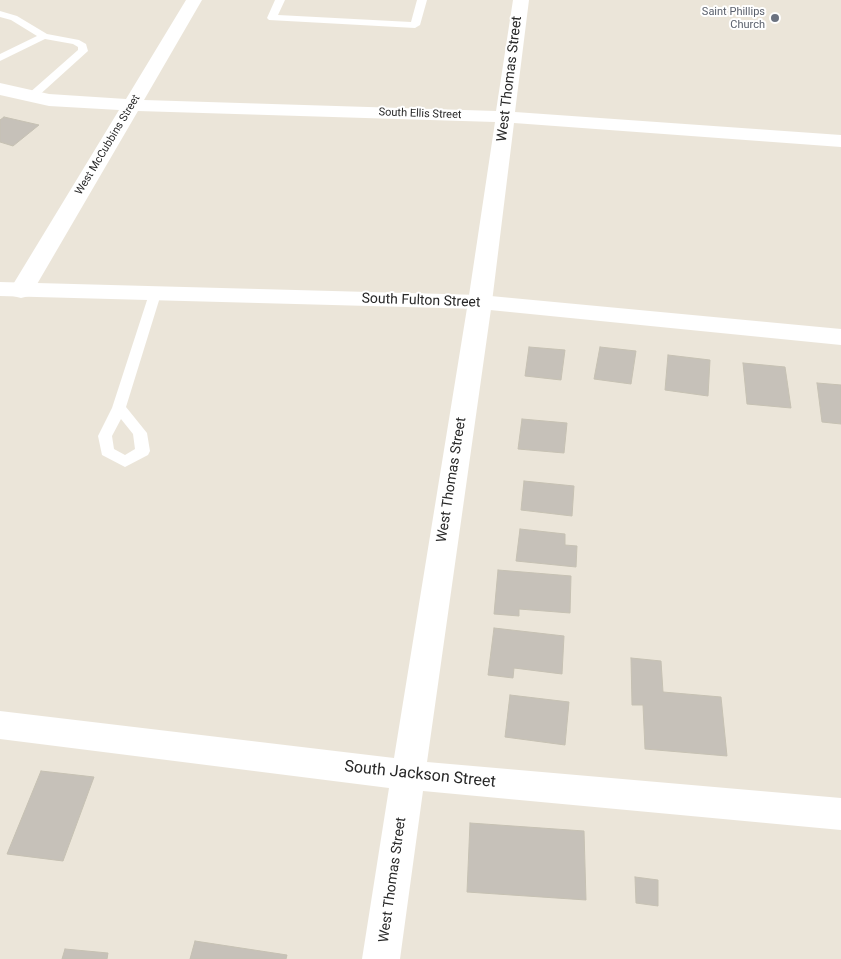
<!DOCTYPE html>
<html>
<head>
<meta charset="utf-8">
<style>
  body { margin:0 }
  canvas { display:block; background:#ebe5d9 }
</style>
</head>
<body>
<canvas width="841" height="959"></canvas>
<script>
const ctx = document.querySelector('canvas').getContext('2d');
ctx.lineJoin = 'round';
function fill(path, color) { ctx.fillStyle = color; ctx.fill(path, 'evenodd'); }
const poly = rows => new Path2D(rows.map(r => 'M' + r).join(''));
function trace(path, color, width, dash) { ctx.strokeStyle = color; ctx.lineWidth = width; ctx.lineCap = dash ? 'butt' : 'round'; ctx.setLineDash(dash || []); ctx.stroke(path); }
function drawText(font, color, halo, rows, align = 'center') {
  ctx.font = font + ' Roboto,sans-serif'; ctx.lineWidth = 4; ctx.setLineDash([]); ctx.textBaseline = 'middle'; ctx.strokeStyle = halo; ctx.fillStyle = color; for (const [text, x, y, turn = 0] of rows) {
    ctx.save(); ctx.translate(x, y); ctx.rotate((+turn || 0) * Math.PI / 180); ctx.textAlign = isNaN(turn) ? turn : align; if (halo) ctx.strokeText(text, 0, 0); ctx.fillText(text, 0, 0); ctx.restore();
  }
}
const building = poly([
  [4,117,39,125,13,146,0,142,0,120,4,117],
  [529,347,565,350,561,380,525,376,529,347],
  [600,347,636,351,631,384,594,379,600,347],
  [668,355,710,360,708,396,665,390,668,355],
  [743,363,785,367,791,408,747,404,743,363],
  [817,383,841,385,841,424,822,422,817,383],
  [522,419,567,423,564,453,518,449,522,419],
  [524,481,574,486,572,516,521,510,524,481],
  [520,529,565,534,565,545,577,546,576,567,516,561,520,529],
  [498,570,571,576,570,613,519,609,519,616,494,614,498,570],
  [494,628,564,636,562,674,514,668,513,678,488,675,494,628],
  [631,658,661,661,663,692,721,697,727,756,645,749,643,705,632,705,631,658],
  [510,695,569,702,565,745,505,737,510,695],
  [41,771,94,777,63,861,7,854,41,771],
  [470,823,584,831,586,900,467,892,470,823],
  [635,877,658,880,658,906,636,903,635,877],
  [195,941,287,955,286,959,190,959,195,941],
  [65,949,108,953,107,959,62,959,65,949]
]);
const service = poly([
  [275,0,285,0,278,15,411,22,417,0,427,0,420,25,415,28,269,20,267,18,275,0],
  [0,11,17,16,47,34,79,40,86,44,88,51,36,98,28,98,27,96,28,94,78,50,78,47,73,44,45,39,0,61,0,54,37,36,11,20,0,17,0,11],
  [155,290,161,294,126,407,147,433,150,451,148,455,125,467,102,455,98,436,112,408,149,294,155,290],
  [121,419,133,434,135,449,125,455,114,449,112,436,121,419]
]);
const minor = poly([
  [186,0,202,0,144,100,496,111,513,0,529,0,515,112,841,135,841,147,514,123,492,302,427,762,841,798,841,830,423,791,400,959,362,959,389,788,0,739,0,711,394,758,468,302,495,122,138,111,33,291,29,296,21,298,13,296,9,291,119,110,49,106,0,95,0,83,49,94,126,99,186,0]
]);
const tertiary = poly([
  [0,282,480,295,841,329,841,345,480,309,0,296,0,282]
]);
const markers = [
  [775,18,5,"#6b7280"]
];
const farWorshipnames = [
  ["Saint Phillips",765,12],
  ["Church",765,25]
];
const farStreetnames = [
  ["South Ellis Street",420,114,2],
  ["West McCubbins Street",108,145,-59]
];
const streetNames = [
  ["West Thomas Street",510,79,-83],
  ["South Fulton Street",421,301,2],
  ["West Thomas Street",452,480,-81],
  ["West Thomas Street",393,880,-82]
];
const nearStreetnames = [
  ["South Jackson Street",420,775,6]
];
fill(building, '#c6c1b9');
trace(building, '#c6c1b3', 1);
fill(service, '#fff');
fill(minor, '#fff');
fill(tertiary, '#fff');
for (const [x, y, r, color] of markers) { const dot = new Path2D(); dot.arc(x, y, r, 0, 2 * Math.PI); ctx.fillStyle = color; ctx.fill(dot); trace(dot, '#fff', 2); }
drawText('11px', '#5b616d', '#fff', farWorshipnames, 'right');
drawText('11px', '#282828', '#fff', farStreetnames);
drawText('14px', '#282828', '#fff', streetNames);
drawText('16px', '#282828', '#fff', nearStreetnames);
</script>
</body>
</html>
